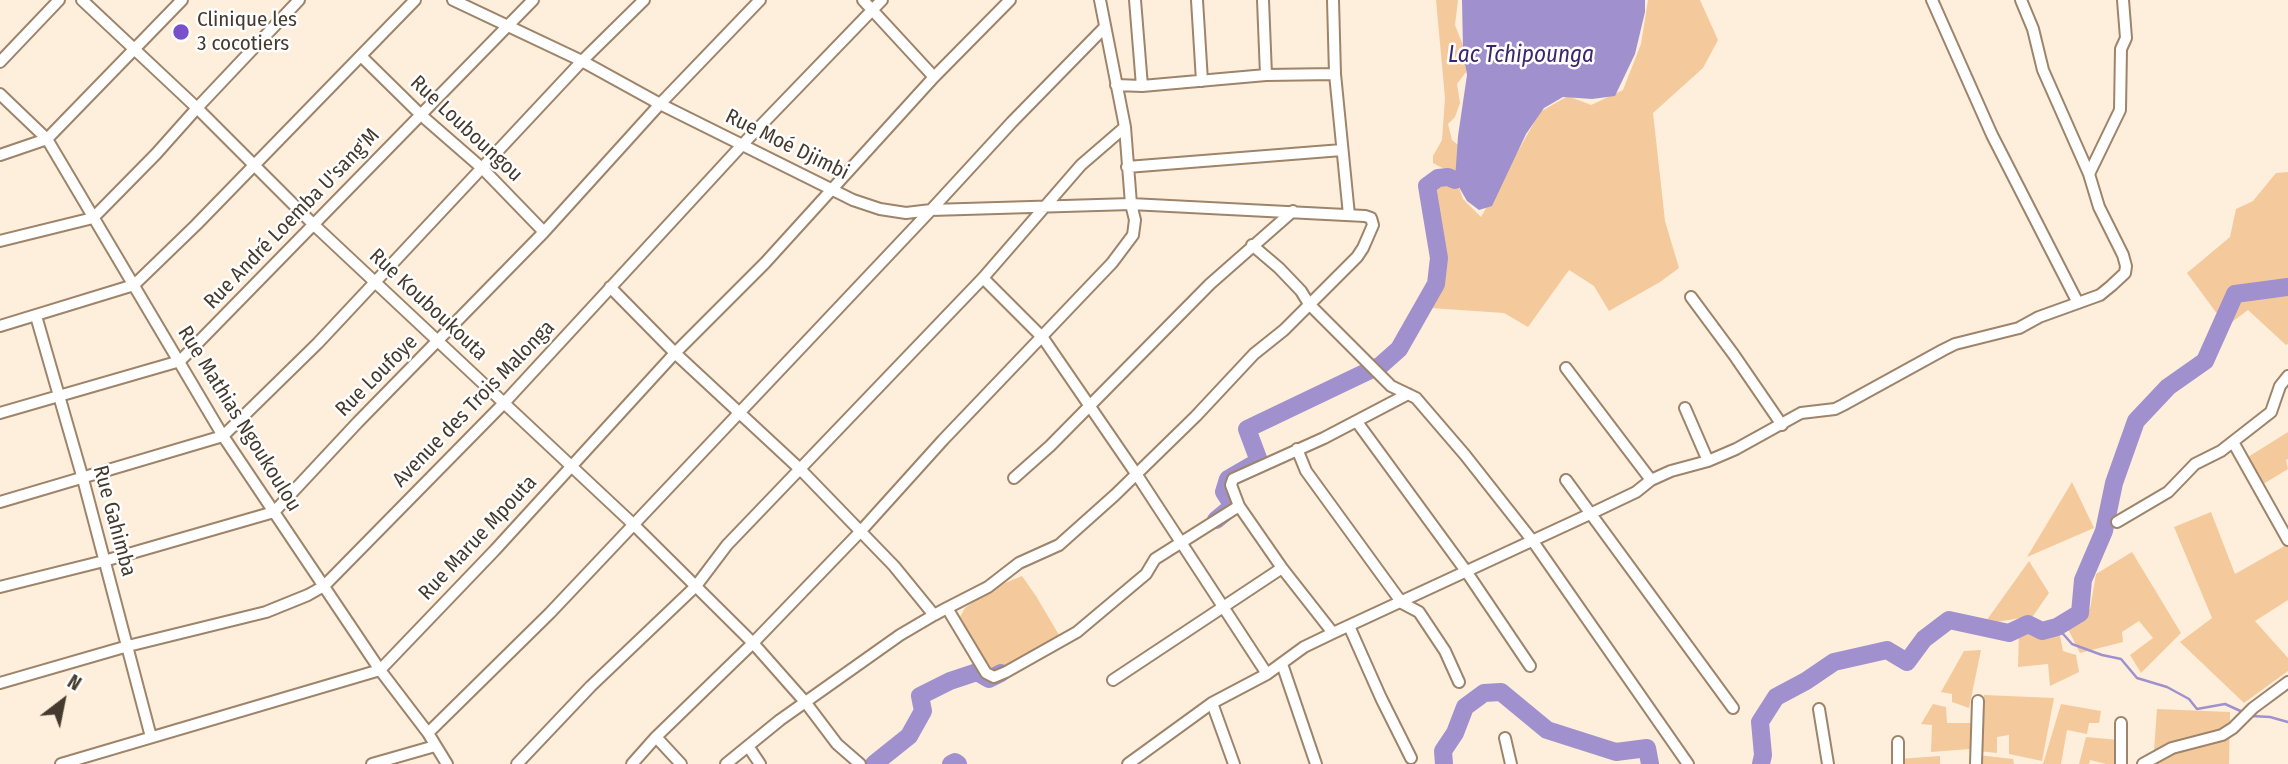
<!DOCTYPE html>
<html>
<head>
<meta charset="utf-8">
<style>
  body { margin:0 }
  #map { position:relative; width:2288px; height:764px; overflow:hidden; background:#feeedc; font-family:"Fira Sans Condensed",sans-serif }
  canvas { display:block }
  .north { position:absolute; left:28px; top:666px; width:70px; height:70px; -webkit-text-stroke:5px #fff; paint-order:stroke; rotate:32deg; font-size:19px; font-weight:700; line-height:28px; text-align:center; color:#453a2e }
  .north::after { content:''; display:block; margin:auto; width:24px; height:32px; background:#453a2e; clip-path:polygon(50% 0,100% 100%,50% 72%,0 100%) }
</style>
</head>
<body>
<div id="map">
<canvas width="2288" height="764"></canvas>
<div class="north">N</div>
</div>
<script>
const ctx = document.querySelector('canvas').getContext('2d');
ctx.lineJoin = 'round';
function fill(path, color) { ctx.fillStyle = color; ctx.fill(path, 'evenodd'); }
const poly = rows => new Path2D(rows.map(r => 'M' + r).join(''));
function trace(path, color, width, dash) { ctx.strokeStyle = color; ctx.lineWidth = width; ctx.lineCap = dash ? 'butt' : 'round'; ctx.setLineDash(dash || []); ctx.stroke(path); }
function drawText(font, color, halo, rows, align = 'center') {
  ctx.font = font + ' "Fira Sans Condensed",sans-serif'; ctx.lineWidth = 5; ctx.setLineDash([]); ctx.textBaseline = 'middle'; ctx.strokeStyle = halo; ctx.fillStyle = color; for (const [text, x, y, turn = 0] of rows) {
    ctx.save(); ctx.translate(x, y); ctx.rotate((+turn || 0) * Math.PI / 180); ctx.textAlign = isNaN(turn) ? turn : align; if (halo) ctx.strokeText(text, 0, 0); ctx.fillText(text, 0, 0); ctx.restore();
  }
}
const green = poly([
  [1436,0,1458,0,1455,25,1466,53,1466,72,1457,84,1460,103,1455,117,1448,124,1452,140,1469,154,1461,173,1454,173,1463,199,1481,217,1540,112,1568,96,1591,105,1623,90,1641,44,1648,0,1700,0,1718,40,1703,68,1653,113,1665,221,1679,268,1660,282,1609,311,1594,286,1569,270,1528,327,1504,313,1430,308,1434,230,1431,197,1446,170,1433,163,1433,156,1442,140,1445,98],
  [2288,172,2288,344,2286,345,2248,310,2232,322,2218,315,2187,273,2230,237,2236,209,2253,201,2276,173],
  [2288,432,2288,459,2286,460,2288,469,2260,486,2248,457],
  [2072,482,2094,528,2027,557],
  [2211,512,2235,574,2288,544,2288,600,2255,621,2288,658,2288,671,2244,703,2180,642,2212,618,2174,527],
  [2132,552,2181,633,2141,673,2130,655,2153,638,2139,621,2122,632,2123,642,2080,653,2065,623,2090,609,2096,574],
  [2029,561,2049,593,2033,616,1984,624],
  [1022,576,1036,596,1059,635,1050,643,1036,648,1005,669,993,671,969,637,960,617,965,608,981,597,1005,583],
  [2019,630,2059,630,2063,651,2076,655,2079,672,2050,686,2048,664,2018,667],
  [1981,650,1969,708,1952,702,1952,694,1941,692,1964,651],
  [1984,695,2054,698,2042,761,2009,754,2009,735,1997,737,1997,753,1978,751],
  [1933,704,1946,707,1947,723,1971,723,1970,749,1931,752,1932,725,1921,724],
  [2061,704,2101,711,2099,723,2089,723,2087,734,2067,730,2061,764,2043,764],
  [2157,709,2230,712,2229,764,2153,764],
  [2086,737,2119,740,2119,764,2106,764,2090,760,2089,764,2079,764],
  [1978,755,2013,759,2014,764,1978,764],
  [1940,756,1940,764,1896,764,1899,759]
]);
const water = poly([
  [1462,0,1645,0,1645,12,1635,54,1615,96,1592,99,1563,97,1544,108,1526,134,1492,206,1479,210,1467,201,1455,180,1458,136,1467,75,1463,51]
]);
const stream = poly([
  [2057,627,2072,644,2102,655,2121,659,2137,678,2167,687,2189,699,2197,709,2225,704,2245,713],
  [2251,716,2270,717,2288,722]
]);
const river = poly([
  [1216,520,1233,506,1224,492,1228,479,1259,461,1247,429,1381,365,1399,349,1436,284,1439,258,1427,186,1438,178,1448,177,1455,180],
  [874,764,909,736,923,711,920,696,950,681,977,672,989,679,1001,673],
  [951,764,955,762,958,764],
  [1444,764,1443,751,1455,733,1465,707,1484,693,1501,692,1547,730,1616,752,1647,748,1650,764],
  [1761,764,1763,755,1760,722,1776,697,1806,681,1834,662,1887,650,1907,662,1924,639,1949,620,2009,633,2028,624,2042,631,2057,627,2080,613,2083,580,2104,531,2114,483,2136,421,2168,387,2205,361,2235,294,2288,287]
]);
const minor = poly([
  [82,0,197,108,313,224,633,524,753,643,806,703,837,744,860,764],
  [453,0,582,61,660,104,853,200,880,209,906,213,931,210,1131,204,1135,220,1133,235,1112,263,943,440,860,532,753,643,656,737,632,764],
  [863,0,934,77],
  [1135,0,1142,86],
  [1197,0,1202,81],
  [1263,0,1266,75],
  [1333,0,1335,74,1349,215],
  [1932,0,1992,135,2078,303],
  [361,56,421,115,483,169,544,232],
  [0,62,59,0],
  [1116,85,1142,86,1266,75,1335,74],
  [0,94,47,139,223,436,380,670,428,733,447,764],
  [0,155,47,139,182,0],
  [1127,167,1342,150],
  [2089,174,2120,110,2121,49,2126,38,2123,0],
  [0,241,93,218,156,154,197,108,299,0],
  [1252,245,1279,268,1301,291,1309,304,1391,386,1416,398,1465,455,1532,540,1688,764],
  [983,278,1043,338,1137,475,1267,674],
  [610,287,675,353,801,470,894,566,934,615,947,608,986,673,994,677,1006,672,1077,632,1146,574,1155,559,1239,506,1231,485,1233,479,1324,438,1408,394],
  [1691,297,1734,355,1782,425],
  [36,316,83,479,151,737],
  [0,326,134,285,196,225,415,0],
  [1566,368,1651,480],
  [1685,408,1708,461],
  [0,413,180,361,533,0],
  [1357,422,1466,571,1530,666],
  [2233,442,2288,540],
  [1297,449,1306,471,1402,603,1419,612,1445,651,1459,682],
  [1014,478,1050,446,1210,284,1293,211],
  [1566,480,1733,708],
  [0,502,223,436,318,343,582,61,644,0],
  [1239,506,1282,568,1333,633],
  [2117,522,2168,492,2195,464,2221,451,2271,412,2280,386,2288,376],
  [0,587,104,561,274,512,358,422,544,232,660,104,760,0],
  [947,608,988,587,1019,563,1059,545,1115,495,1196,416,1254,354,1284,330,1357,257,1363,248,1373,225,1371,218,1365,216,1131,204,1125,127,1100,0],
  [1349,626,1381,698,1411,758],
  [1282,664,1316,764],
  [1113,680,1282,568],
  [0,683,128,646,266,612,308,595,324,586,504,403,742,145,882,0],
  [1212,703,1234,764],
  [1819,709,1828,764],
  [428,733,550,613,931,210,1012,122,1104,28],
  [656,737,681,764],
  [1505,738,1511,764],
  [748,746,760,764],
  [61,764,380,670,495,550,675,353,765,263,934,77,1010,0],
  [372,764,435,746],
  [517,764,591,686,696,586,727,545,983,278,1081,165,1125,127],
  [726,764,780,720,900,635,934,615],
  [1128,764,1212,703,1267,674,1304,647,1333,633,1590,514,1636,492,1651,480,1671,471,1708,461,1736,449,1801,413,1835,409,1843,405,1943,350,1955,344,2019,328,2039,317,2100,295,2111,286,2125,273,2126,266,2123,255,2099,207,2089,174,2043,70,2033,29,2021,0],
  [1898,764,1898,742],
  [1976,764,1978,701],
  [2121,764,2121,723],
  [2143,764,2172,748,2222,735,2233,728,2253,708,2288,682]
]);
const markers = [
  [181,32,9,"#7851ca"]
];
const poiNames = [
  ["Clinique les",197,20],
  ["3 cocotiers",197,44]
];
const streetNames = [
  ["Rue Louboungou",466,129,43],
  ["Rue Moé Djimbi",787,145,26],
  ["Rue André Loemba U'sang'M",292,219,-46],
  ["Rue Kouboukouta",428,305,43],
  ["Rue Loufoye",377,376,-45],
  ["Avenue des Trois Malonga",474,404,-46],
  ["Rue Mathias Ngoukoulou",239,419,58],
  ["Rue Gahimba",114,521,75],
  ["Rue Marue Mpouta",478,538,-47]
];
const waterNames = [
  ["Lac Tchipounga",1521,56]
];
fill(green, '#f4ca9c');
fill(water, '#a091ce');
trace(stream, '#a091ce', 2.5);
trace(river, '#a091ce', 18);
trace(minor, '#9d846a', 14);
trace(minor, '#fff', 10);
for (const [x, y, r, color] of markers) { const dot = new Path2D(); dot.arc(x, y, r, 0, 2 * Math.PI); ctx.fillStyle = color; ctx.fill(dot); trace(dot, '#fff', 2.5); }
drawText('21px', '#453a2e', '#fff', poiNames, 'left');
drawText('21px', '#453a2e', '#fff', streetNames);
drawText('italic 23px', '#3d256d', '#fff', waterNames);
</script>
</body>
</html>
